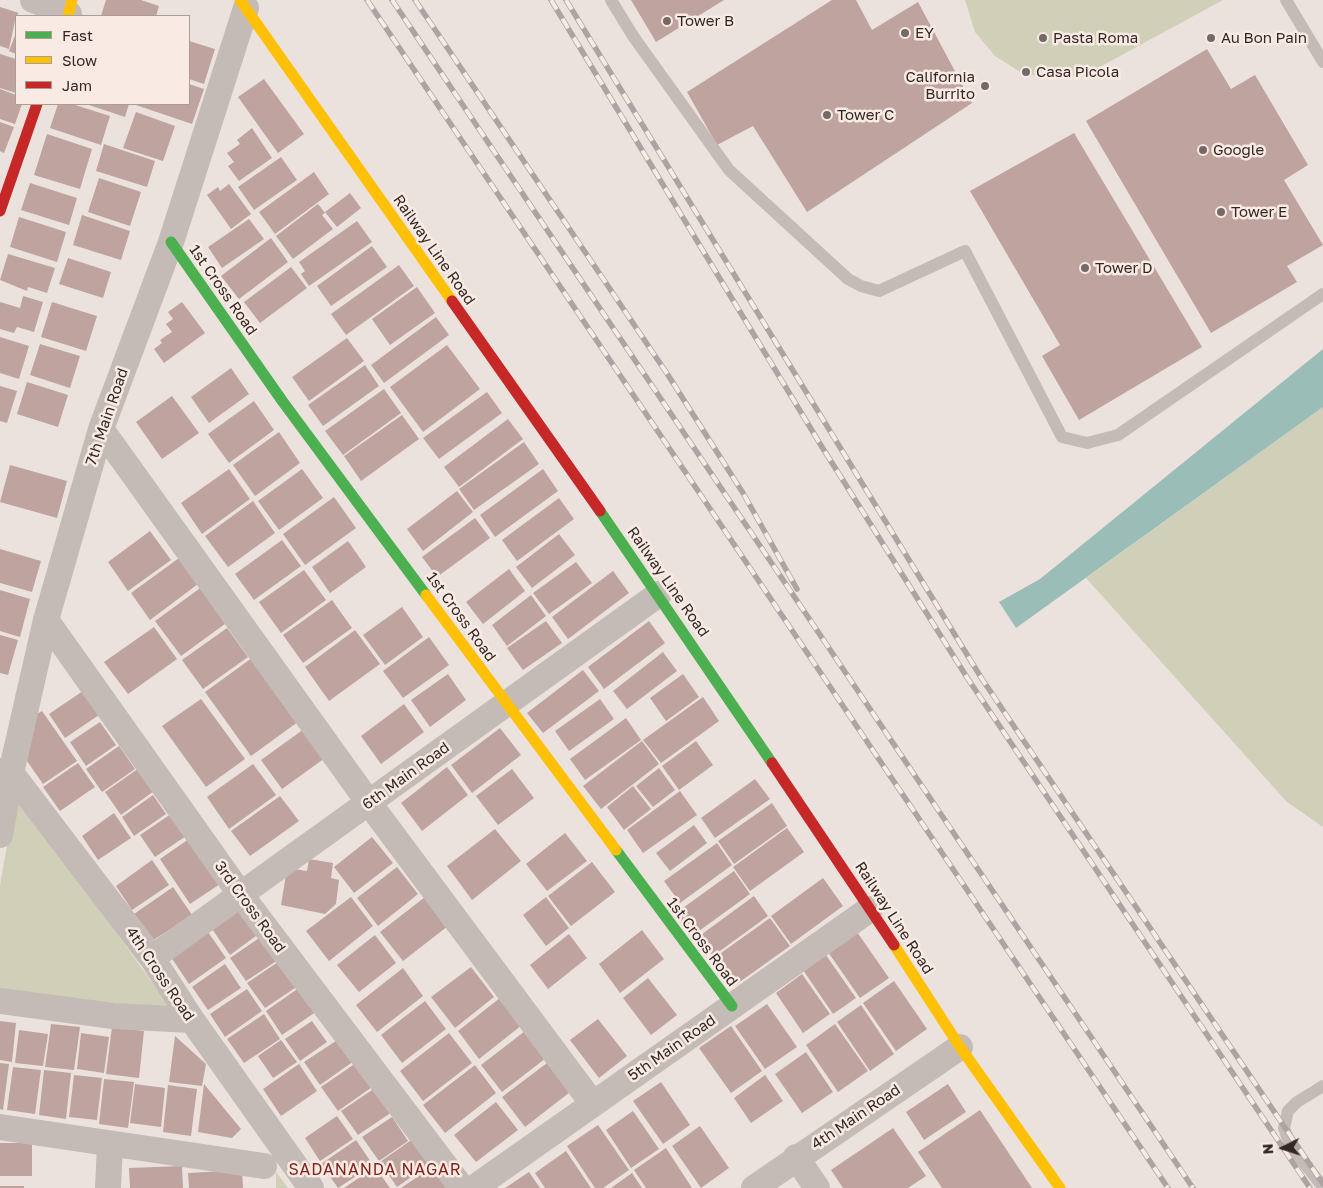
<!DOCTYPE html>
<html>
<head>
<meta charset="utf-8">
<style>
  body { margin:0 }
  #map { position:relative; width:1323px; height:1188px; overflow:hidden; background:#ebe2de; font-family:"Golos Text",sans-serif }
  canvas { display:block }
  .legend { position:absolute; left:15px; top:15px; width:175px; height:90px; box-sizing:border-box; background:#f9ebe4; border:1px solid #aa9d98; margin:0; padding:6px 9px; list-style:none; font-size:15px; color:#342826 }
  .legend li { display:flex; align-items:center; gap:10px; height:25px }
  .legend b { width:25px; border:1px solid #aa9d98 }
  .north { position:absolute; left:1258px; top:1123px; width:50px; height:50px; -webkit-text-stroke:4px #f9ebe4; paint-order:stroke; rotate:266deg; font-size:14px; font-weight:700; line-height:20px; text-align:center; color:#342826 }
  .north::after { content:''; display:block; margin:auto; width:18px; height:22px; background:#342826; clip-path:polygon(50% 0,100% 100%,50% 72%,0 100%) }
</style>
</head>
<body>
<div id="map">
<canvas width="1323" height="1188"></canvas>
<ul class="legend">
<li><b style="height:6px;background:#4caf50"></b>Fast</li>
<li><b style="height:6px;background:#ffc107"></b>Slow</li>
<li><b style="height:6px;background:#c62828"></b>Jam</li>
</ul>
<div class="north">N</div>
</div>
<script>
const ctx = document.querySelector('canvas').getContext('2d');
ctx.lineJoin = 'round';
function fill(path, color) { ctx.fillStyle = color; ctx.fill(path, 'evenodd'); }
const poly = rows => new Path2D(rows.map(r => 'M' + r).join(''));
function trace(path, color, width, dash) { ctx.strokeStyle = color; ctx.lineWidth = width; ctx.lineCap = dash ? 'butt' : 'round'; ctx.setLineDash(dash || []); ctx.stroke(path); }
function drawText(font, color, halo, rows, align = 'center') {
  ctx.font = font + ' "Golos Text",sans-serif'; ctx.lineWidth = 5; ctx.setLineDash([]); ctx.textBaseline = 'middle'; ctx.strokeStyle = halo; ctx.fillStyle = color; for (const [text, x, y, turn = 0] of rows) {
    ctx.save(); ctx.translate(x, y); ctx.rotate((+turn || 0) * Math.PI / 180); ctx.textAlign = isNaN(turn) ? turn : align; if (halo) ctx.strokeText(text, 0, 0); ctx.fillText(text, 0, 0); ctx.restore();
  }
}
const green = poly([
  [965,0,1223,0,1085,75,1053,79,1022,73,995,56,975,32],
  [1323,407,1323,827,1287,802,1086,578],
  [16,794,172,1010,0,990,0,885],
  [276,1172,288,1188,276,1188]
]);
const water = poly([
  [1323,349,1323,407,1016,628,999,602,1040,579]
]);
const building = poly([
  [106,0,141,0,159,6,156,16,101,16],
  [631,0,724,0,656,42],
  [832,0,856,0,872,30,918,2,972,103,807,212,753,126,717,145,687,92],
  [0,7,19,13,16,16,9,49,0,46],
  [16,33,16,54,9,51],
  [189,41,215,49,204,84,189,79],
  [1207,49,1231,89,1255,75,1308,165,1284,180,1323,245,1287,266,1297,282,1211,333,1086,121],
  [0,54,16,59,16,93,0,88],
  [264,79,304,134,278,153,238,97],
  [189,84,204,89,192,124,133,104,189,104],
  [0,89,16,95,16,104,22,104,15,124,0,119],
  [58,104,72,104,110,116,101,145,50,128],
  [86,104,129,104,125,117],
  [136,112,175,126,163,161,123,148],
  [0,122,14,127,4,153,0,151],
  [252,128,272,158,239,181,228,166,234,162,227,153,240,144,237,140],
  [1074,133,1202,347,1079,420,1042,356,1060,345,970,191],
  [47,134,92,149,80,189,34,175],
  [104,144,155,161,147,187,96,171],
  [281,157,297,180,254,210,238,187],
  [314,172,329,194,275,234,259,212],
  [99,178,141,192,130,226,88,212],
  [30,183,77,198,69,225,21,210],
  [229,184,251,214,231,229,207,195,218,187,220,191],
  [350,193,361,208,337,227,325,212],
  [318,204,325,213,322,215,333,229,293,259,276,236],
  [82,215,130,231,121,260,73,245],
  [19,217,66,232,57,262,10,247],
  [249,219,264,239,222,268,208,247],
  [357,221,372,242,309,286,301,274,305,271,299,262],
  [271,238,288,262,239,299,221,276],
  [372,246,387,267,331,306,317,286],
  [8,254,55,268,47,293,28,287,27,291,0,280],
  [68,258,111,272,103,298,59,284],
  [399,265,414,286,346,335,331,314],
  [291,267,307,288,260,323,244,302],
  [417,287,435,313,390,345,372,319],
  [23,296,43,302,34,332,17,327,14,333,0,329,0,302,20,308],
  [52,302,97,316,86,351,41,337],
  [182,302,205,333,164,363,154,349,162,343,160,340,172,332,166,324,173,319,168,312],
  [436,317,449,335,384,383,371,365],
  [0,337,29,346,19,379,0,373],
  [347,338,364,361,309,401,292,377],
  [40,344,80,356,70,388,30,375],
  [447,345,480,389,423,432,390,387],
  [365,365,379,386,323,426,308,405],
  [231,368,249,394,209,423,191,397],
  [27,382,68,395,58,427,17,414],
  [0,386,17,391,7,423,0,421],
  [384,389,401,413,343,455,325,431],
  [487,392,502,413,439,459,423,438],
  [172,396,199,433,162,459,136,422],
  [254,401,274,430,229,463,208,434],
  [402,415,419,439,361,481,344,456],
  [508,419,523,439,459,487,444,467],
  [279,432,300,463,255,496,233,465],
  [524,442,539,464,474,510,459,489],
  [10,465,67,481,57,518,0,502],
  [229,469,250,499,202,534,181,503],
  [302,469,323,498,279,530,258,501],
  [543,469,558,491,495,537,480,515],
  [457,491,473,512,423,551,407,529],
  [334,497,356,528,305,565,283,534],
  [559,498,574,519,517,561,502,540],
  [253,501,275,533,228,567,205,536],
  [475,518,490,538,437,577,422,557],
  [150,531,171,560,128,591,108,562],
  [559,534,575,555,532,588,516,567],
  [282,540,301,566,254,600,235,574],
  [348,541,366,567,330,593,312,567],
  [0,549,41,561,32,592,0,583],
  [179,558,198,584,150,620,131,593],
  [576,562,592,583,549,614,533,593],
  [509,569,525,591,483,624,466,602],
  [304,570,326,600,281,633,259,602],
  [613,571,629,593,568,639,552,617],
  [203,586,229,621,181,656,155,621],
  [0,590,30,599,20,637,0,631],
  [531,595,546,616,507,646,492,625],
  [332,600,352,628,303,663,283,635],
  [402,607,423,637,385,665,363,635],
  [546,621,562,643,523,670,507,648],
  [649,621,665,643,604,689,588,667],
  [154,627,177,659,128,694,104,662],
  [227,628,248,657,203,689,182,660],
  [355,630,380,664,329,701,305,667],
  [0,635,18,640,8,675,0,673],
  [429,637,449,665,403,698,383,671],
  [663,652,677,671,627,709,613,691],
  [256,655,302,719,251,756,205,692],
  [583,670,599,691,543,733,527,713],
  [448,674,466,700,430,727,411,700],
  [683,674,699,697,666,721,650,698],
  [83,691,99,715,65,738,49,714],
  [703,697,719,721,661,763,643,740],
  [201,699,245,759,206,787,162,726],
  [600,699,614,719,569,751,555,731],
  [404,704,424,732,381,764,361,736],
  [42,711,77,761,43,784,27,761,32,717],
  [626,718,641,740,585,780,570,759],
  [100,722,116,745,86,766,70,742],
  [500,728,521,755,472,793,451,765],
  [304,729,325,758,282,789,261,760],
  [642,741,659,764,601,809,583,786],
  [696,741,713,765,679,790,662,766],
  [119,746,135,769,102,792,86,769],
  [78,763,95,787,60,811,43,787],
  [253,764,276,795,229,829,207,797],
  [447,767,468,795,422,831,401,803],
  [139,768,154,791,121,815,105,792],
  [659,768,675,790,653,807,636,786],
  [512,769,534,798,498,825,476,796],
  [755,779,770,799,715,838,701,818],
  [633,786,651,809,624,830,607,807],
  [680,791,697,815,643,853,627,830],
  [153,795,166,814,134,836,122,817],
  [280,796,299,821,250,856,231,831],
  [772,803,787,826,734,864,718,841],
  [174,812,189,834,155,857,140,835],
  [114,813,131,838,98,860,82,836],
  [694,825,707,843,670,871,656,853],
  [787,828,804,852,750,891,733,867],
  [495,829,521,861,472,900,447,866],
  [565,833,587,861,547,891,526,864],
  [372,837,393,863,354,893,334,867],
  [189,839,220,884,190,904,160,859],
  [717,843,732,865,680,903,664,881],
  [309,859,333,863,331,878,339,880,336,904,325,914,281,905,287,868,307,871],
  [152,860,169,885,132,910,116,886],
  [592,862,615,892,571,926,548,896],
  [397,867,418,894,378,926,357,898],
  [734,871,750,894,692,936,676,913],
  [823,878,843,906,791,944,771,916],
  [173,887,192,915,152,941,134,914],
  [754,896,768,916,713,956,698,937],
  [351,897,373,926,329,961,306,931],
  [425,897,448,926,403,961,380,932],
  [546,897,569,928,546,946,523,915],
  [241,905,260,933,230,955,210,926],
  [770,918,790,946,734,986,714,958],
  [642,930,664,959,620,993,599,964],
  [208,932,226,958,189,984,171,957],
  [857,932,889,978,860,998,828,952],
  [265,934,281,958,246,981,230,958],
  [569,934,587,958,548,989,530,965],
  [375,935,396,963,359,992,337,965],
  [823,951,856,998,833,1014,801,967],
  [284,958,301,984,265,1008,247,983],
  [225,964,241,988,208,1010,192,987],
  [471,967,494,997,455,1028,431,997],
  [403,968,423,996,377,1032,356,1005],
  [802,974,830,1014,803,1033,776,993],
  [648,978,677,1015,651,1035,623,998],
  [894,981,927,1029,896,1051,863,1003],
  [303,985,320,1009,282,1035,266,1011],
  [247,989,262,1011,225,1037,210,1014],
  [500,998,522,1025,479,1059,458,1031],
  [425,1001,446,1029,402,1063,381,1035],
  [767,1004,797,1047,765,1069,735,1026],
  [861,1005,894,1054,870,1071,837,1022],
  [264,1014,280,1039,244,1063,227,1039],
  [598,1019,627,1056,599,1078,570,1040],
  [0,1021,16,1023,12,1062,0,1060],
  [312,1021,327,1042,300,1061,285,1039],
  [51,1024,80,1027,74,1070,45,1067],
  [835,1024,868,1071,838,1092,806,1045],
  [731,1026,762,1071,731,1093,699,1048],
  [112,1027,144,1031,139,1078,106,1074],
  [529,1028,550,1055,502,1092,481,1065],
  [19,1030,48,1034,43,1066,15,1063],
  [81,1033,109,1037,104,1073,77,1069],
  [449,1033,472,1063,423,1101,400,1071],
  [175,1036,206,1064,202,1086,169,1082],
  [339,1039,354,1061,320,1085,304,1062],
  [281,1040,297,1062,273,1078,258,1056],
  [806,1052,833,1092,802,1113,775,1074],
  [551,1060,574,1089,525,1127,502,1097],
  [359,1061,375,1085,338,1111,321,1087],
  [0,1063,9,1064,3,1110,0,1109],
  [299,1064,317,1091,281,1116,263,1089],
  [475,1065,496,1093,445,1133,423,1105],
  [13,1067,41,1070,35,1114,7,1110],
  [44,1070,71,1073,66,1119,39,1115],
  [74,1075,102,1078,97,1120,69,1117],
  [765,1075,783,1101,751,1123,734,1098],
  [104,1079,134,1082,128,1128,99,1124],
  [661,1082,690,1125,663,1144,633,1101],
  [135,1084,165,1088,161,1127,130,1123],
  [204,1084,241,1129,232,1138,198,1132],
  [948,1084,966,1112,924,1140,906,1112],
  [168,1085,197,1089,191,1136,163,1132],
  [375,1088,392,1112,358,1135,341,1111],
  [496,1102,518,1130,476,1162,454,1135],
  [980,1110,1032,1188,942,1188,918,1152],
  [633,1111,659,1149,631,1168,606,1130],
  [337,1116,353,1139,320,1161,305,1138],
  [392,1117,408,1141,379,1161,362,1137],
  [598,1125,629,1170,603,1188,595,1188,567,1146],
  [700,1126,729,1168,701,1188,672,1146],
  [893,1128,926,1176,908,1188,843,1188,831,1170],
  [417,1136,434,1161,397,1187,380,1162],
  [356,1140,373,1165,338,1188,321,1164],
  [0,1143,32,1143,32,1176,0,1176],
  [666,1148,692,1188,646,1188,634,1170],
  [566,1151,591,1188,545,1188,535,1173],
  [182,1166,183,1188,130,1188,129,1168],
  [375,1167,390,1188,344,1188],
  [432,1167,446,1188,401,1188],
  [242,1170,243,1188,189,1188,188,1173],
  [529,1172,540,1188,505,1188],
  [632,1173,642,1188,611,1188],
  [0,1186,24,1186,24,1188,0,1188]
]);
const lane = poly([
  [611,0,633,36,729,170,848,279,861,286,879,291,965,251,1062,437,1087,443,1118,435,1323,294],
  [1286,0,1323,62],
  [1323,1086,1297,1102,1288,1111,1284,1128,1290,1145,1323,1187]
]);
const street = poly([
  [33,0,69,14],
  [101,429,369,803,593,1104],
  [46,620,241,895,462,1188],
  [1,771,11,773,152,958,192,1020,311,1188],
  [0,835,11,773,46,620,101,429,171,242,246,8],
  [152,958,659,594],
  [0,1001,113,1016,192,1020],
  [0,1127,264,1166],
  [796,1157,817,1188],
  [108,1188,110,1144],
  [474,1188,870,909],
  [754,1188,960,1047]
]);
const fast = poly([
  [171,242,283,402,426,595],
  [600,511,772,763],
  [616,850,732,1006]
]);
const slow = poly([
  [240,0,452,301],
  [68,16,72,0],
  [426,595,616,850],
  [894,945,960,1047,1060,1188]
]);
const jam = poly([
  [0,211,37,104],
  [452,301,600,511],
  [772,763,894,945]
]);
const rail = poly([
  [367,0,1168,1188],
  [392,0,1193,1188],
  [415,0,668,375,743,493,797,589],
  [551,0,822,447,968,679,1310,1188],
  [566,0,982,679,1323,1184]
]);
const markers = [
  [667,21,5,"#746966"],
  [905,33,5,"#746966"],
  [1043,38,5,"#746966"],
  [1211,38,5,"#746966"],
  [1026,72,5,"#746966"],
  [985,86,5,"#746966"],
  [827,115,5,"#746966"],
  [1203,150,5,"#746966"],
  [1221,212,5,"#746966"],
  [1085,268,5,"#746966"]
];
const poiNames = [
  ["Tower B",677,21],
  ["EY",915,33],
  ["Pasta Roma",1053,38],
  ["Au Bon Pain",1221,38],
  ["Casa Picola",1036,72],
  ["California",975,77,"right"],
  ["Burrito",975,94,"right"],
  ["Tower C",837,115],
  ["Google",1213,150],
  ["Tower E",1231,212],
  ["Tower D",1095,268]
];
const streetNames = [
  ["Railway Line Road",434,250,55],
  ["1st Cross Road",223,290,55],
  ["7th Main Road",107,417,-71],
  ["Railway Line Road",668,582,55],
  ["1st Cross Road",461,617,54],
  ["6th Main Road",406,776,-36],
  ["3rd Cross Road",250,907,54],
  ["Railway Line Road",894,918,57],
  ["1st Cross Road",702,942,53],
  ["4th Cross Road",160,974,56],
  ["5th Main Road",672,1048,-35],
  ["4th Main Road",856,1117,-34]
];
const neighbourhoodNames = [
  ["SADANANDA NAGAR",375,1170]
];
fill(green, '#d0cfb8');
fill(water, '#9abeb7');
fill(building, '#bea39f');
trace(lane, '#c4bbb7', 12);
trace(street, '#c4bbb7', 26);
trace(fast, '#4caf50', 11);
trace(slow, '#ffc107', 11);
trace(jam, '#c62828', 11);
trace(rail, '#aba4a2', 5.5);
trace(rail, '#f9ebe4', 4, [11]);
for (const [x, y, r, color] of markers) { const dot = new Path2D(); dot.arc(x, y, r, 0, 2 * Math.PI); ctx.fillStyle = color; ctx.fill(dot); trace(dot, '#f9ebe4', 2); }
drawText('15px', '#342826', '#f9ebe4', poiNames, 'left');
drawText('15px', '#342826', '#f9ebe4', streetNames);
ctx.letterSpacing = '1px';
drawText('16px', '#83251f', '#f9ebe4', neighbourhoodNames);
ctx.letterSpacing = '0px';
</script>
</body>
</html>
